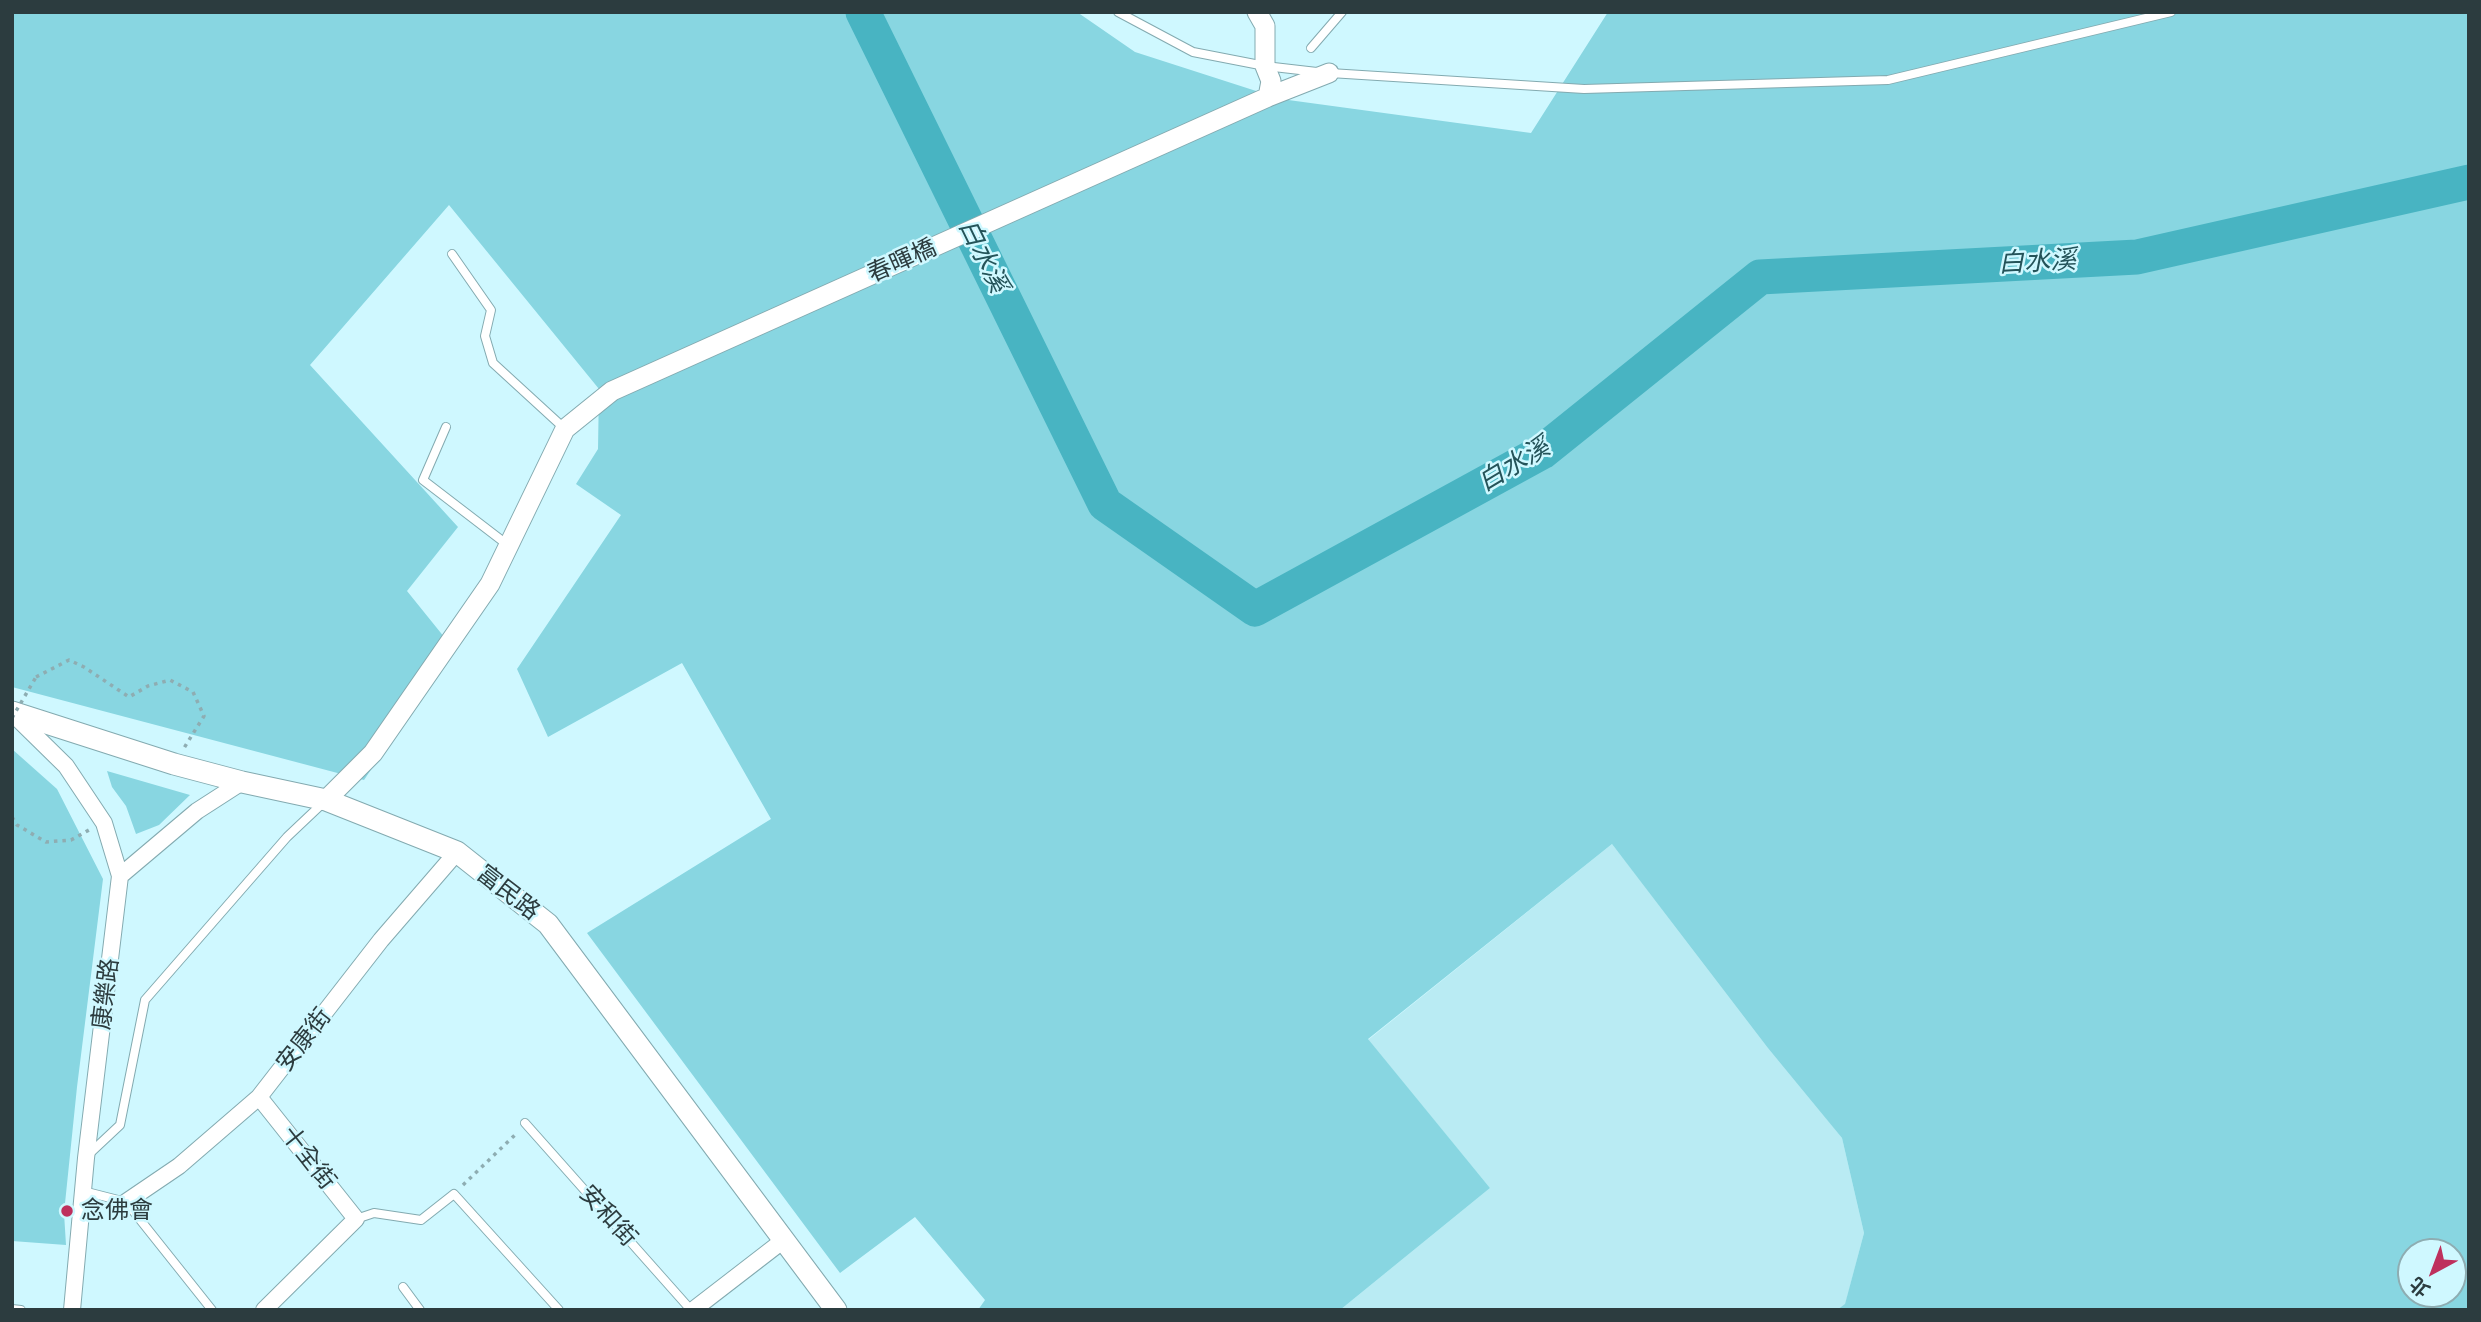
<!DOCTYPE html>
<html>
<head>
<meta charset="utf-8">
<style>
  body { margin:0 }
  #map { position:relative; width:2481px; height:1322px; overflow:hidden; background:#cff8ff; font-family:Mulish,"Noto Sans TC",sans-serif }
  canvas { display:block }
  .frame { position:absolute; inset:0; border:14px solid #2c3c3f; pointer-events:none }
  .north { position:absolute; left:2397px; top:1238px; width:70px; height:70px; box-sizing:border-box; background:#cff8ff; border:2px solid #8eadb2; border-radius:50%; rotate:221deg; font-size:19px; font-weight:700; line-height:28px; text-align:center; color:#2c3c3f }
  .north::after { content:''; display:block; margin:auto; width:24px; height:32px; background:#be305d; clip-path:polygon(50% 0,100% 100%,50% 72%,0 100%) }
</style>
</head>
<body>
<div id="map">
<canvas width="2481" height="1322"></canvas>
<div class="frame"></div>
<div class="north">北</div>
</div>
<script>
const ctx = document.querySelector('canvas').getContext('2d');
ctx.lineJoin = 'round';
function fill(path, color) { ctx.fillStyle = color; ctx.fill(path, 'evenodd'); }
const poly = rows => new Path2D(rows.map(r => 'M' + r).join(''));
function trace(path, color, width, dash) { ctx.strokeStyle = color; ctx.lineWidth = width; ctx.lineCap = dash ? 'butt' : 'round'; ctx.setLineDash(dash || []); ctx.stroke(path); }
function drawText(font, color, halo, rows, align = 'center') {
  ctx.font = font + ' Mulish,"Noto Sans TC",sans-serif'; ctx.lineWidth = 5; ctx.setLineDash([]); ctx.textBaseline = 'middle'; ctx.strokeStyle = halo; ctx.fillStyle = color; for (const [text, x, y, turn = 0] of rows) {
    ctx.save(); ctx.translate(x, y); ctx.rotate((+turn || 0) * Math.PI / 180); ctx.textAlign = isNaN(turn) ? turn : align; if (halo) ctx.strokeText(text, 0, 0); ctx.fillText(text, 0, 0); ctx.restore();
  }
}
const built = poly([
  [1612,844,1842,1138,1864,1233,1845,1305,1837,1310,1340,1310,1490,1188,1368,1040]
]);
const green = poly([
  [12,12,1077,12,1135,52,1281,99,1531,133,1608,12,2469,12,2469,1310,1837,1310,1845,1304,1864,1233,1842,1138,1768,1048,1612,844,1368,1039,1490,1188,1340,1310,978,1310,985,1300,915,1217,840,1273,587,933,771,819,682,663,548,737,517,669,621,515,576,484,598,449,599,389,449,205,310,365,458,527,407,591,453,648,364,780,12,687],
  [2411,1252,2453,1252,2453,1294,2411,1294],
  [12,749,57,789,103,879,77,1087,64,1213,66,1245,12,1241],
  [107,771,190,795,159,825,136,834,126,806,112,787]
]);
const river = poly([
  [863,12,1105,504,1255,609,1542,452,1760,277,2137,257,2469,182]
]);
const path = poly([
  [36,677,69,660,84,667,129,697,148,686,170,680,193,692,204,716,184,748],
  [12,817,17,825,46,842,71,840,89,830],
  [463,1185,518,1132]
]);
const service = poly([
  [1118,12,1193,52,1265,66,1317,72],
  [1311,48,1342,12],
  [1330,73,1584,89,1888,80,2171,12],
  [452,254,491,310,485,336,493,363,565,429],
  [446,427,423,480,509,546],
  [525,1123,691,1310],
  [88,1155,120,1125,145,1000,287,837,324,802],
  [83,1191,126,1202,212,1310],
  [356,1219,374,1213,421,1220,454,1194,559,1310],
  [403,1287,420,1310],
  [12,1309,21,1310]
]);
const minor = poly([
  [12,713,66,766,104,823,120,876,86,1158,72,1310],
  [120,876,197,811,242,782],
  [259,1097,356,1219,264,1310],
  [126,1202,179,1166,259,1097,381,940,457,852],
  [693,1310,785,1239]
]);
const tertiary = poly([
  [1257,12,1265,26,1265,66,1271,81,1268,97],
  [326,800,373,753,490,584,565,429,612,391,1268,97,1329,73]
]);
const secondary = poly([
  [12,712,174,764,242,782,326,800,457,852,548,924,836,1310]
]);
const pathBridge = poly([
  [12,718,36,677]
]);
const markers = [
  [67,1211,7,"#be305d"]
];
const streetNames = [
  ["春暉橋",902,261,-24],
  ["富民路",508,893,38],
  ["康樂路",106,994,-83],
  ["安康街",304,1040,-52],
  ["十全街",308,1158,52],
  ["安和街",608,1216,48]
];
const poiNames = [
  ["念佛會",81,1211]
];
const waterNames = [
  ["白水溪",983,256,64],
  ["白水溪",2037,262,-3],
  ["白水溪",1514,465,-31]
];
fill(built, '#b9ebf3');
fill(green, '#88d6e1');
trace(river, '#48b4c2', 35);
trace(service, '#83aab0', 10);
trace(minor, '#83aab0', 18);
trace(tertiary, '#83aab0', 21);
trace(secondary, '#83aab0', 23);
trace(path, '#8eadb2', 3.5, [3.5, 5]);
trace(service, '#fff', 8);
trace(minor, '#fff', 16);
trace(tertiary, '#fff', 19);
trace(secondary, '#fff', 21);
trace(pathBridge, '#8eadb2', 3.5, [3.5, 5]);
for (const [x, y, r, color] of markers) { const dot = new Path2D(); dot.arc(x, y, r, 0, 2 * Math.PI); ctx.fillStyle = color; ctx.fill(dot); trace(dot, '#cff8ff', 2.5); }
drawText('24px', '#2c3c3f', '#cff8ff', streetNames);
drawText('24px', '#2c3c3f', '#cff8ff', poiNames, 'left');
drawText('italic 26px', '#245359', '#cff8ff', waterNames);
</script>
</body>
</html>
